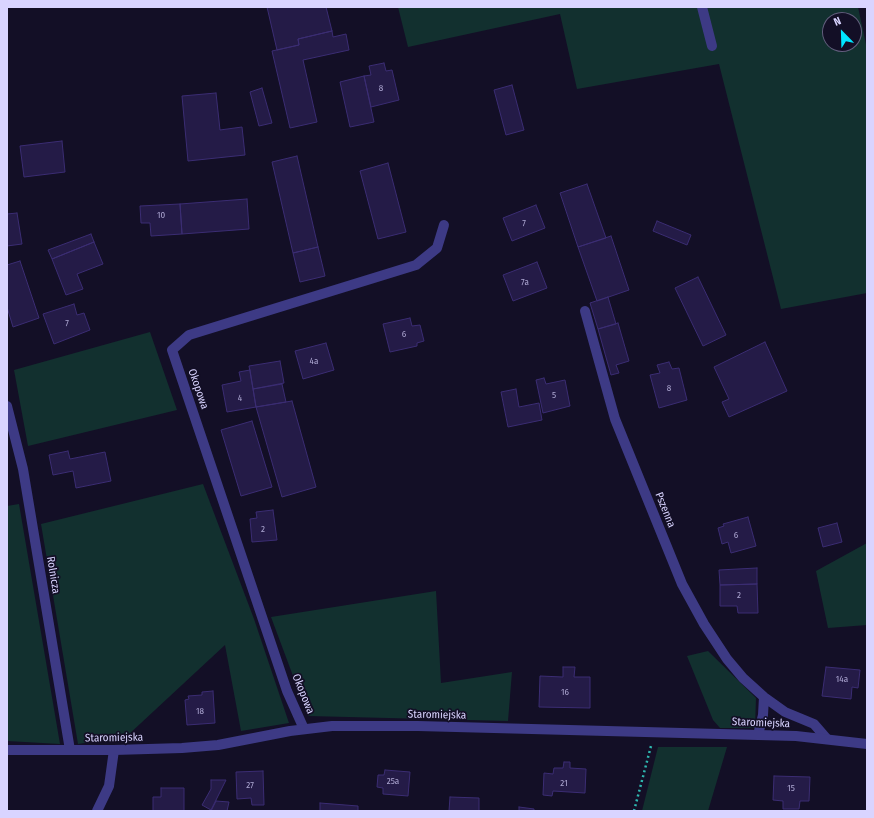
<!DOCTYPE html>
<html>
<head>
<meta charset="utf-8">
<style>
  body { margin:0 }
  #map { position:relative; width:874px; height:818px; overflow:hidden; background:#130f26; font-family:"Fira Sans Condensed",sans-serif }
  canvas { display:block }
  .frame { position:absolute; inset:0; border:8px solid #d9d4ff; pointer-events:none }
  .north { position:absolute; left:822px; top:12px; width:40px; height:40px; box-sizing:border-box; background:#130f26; border:1px solid #625e7d; border-radius:50%; rotate:337deg; font-size:11px; font-weight:700; line-height:16px; text-align:center; color:#d9d4ff }
  .north::after { content:''; display:block; margin:auto; width:14px; height:18px; background:#00e5ff; clip-path:polygon(50% 0,100% 100%,50% 72%,0 100%) }
</style>
</head>
<body>
<div id="map">
<canvas width="874" height="818"></canvas>
<div class="frame"></div>
<div class="north">N</div>
</div>
<script>
const ctx = document.querySelector('canvas').getContext('2d');
ctx.lineJoin = 'round';
function fill(path, color) { ctx.fillStyle = color; ctx.fill(path, 'evenodd'); }
const poly = rows => new Path2D(rows.map(r => 'M' + r).join(''));
function trace(path, color, width, dash) { ctx.strokeStyle = color; ctx.lineWidth = width; ctx.lineCap = dash ? 'butt' : 'round'; ctx.setLineDash(dash || []); ctx.stroke(path); }
function drawText(font, color, halo, rows, align = 'center') {
  ctx.font = font + ' "Fira Sans Condensed",sans-serif'; ctx.lineWidth = 3.5; ctx.setLineDash([]); ctx.textBaseline = 'middle'; ctx.strokeStyle = halo; ctx.fillStyle = color; for (const [text, x, y, turn = 0] of rows) {
    ctx.save(); ctx.translate(x, y); ctx.rotate((+turn || 0) * Math.PI / 180); ctx.textAlign = isNaN(turn) ? turn : align; if (halo) ctx.strokeText(text, 0, 0); ctx.fillText(text, 0, 0); ctx.restore();
  }
}
const green = poly([
  [398,7,858,7,867,49,867,293,781,309,719,64,577,89,560,14,408,47],
  [830,20,854,20,854,44,830,44],
  [150,332,177,410,28,446,14,370],
  [203,484,254,619,289,723,241,731,225,645,127,736,78,744,41,524],
  [19,504,60,744,7,741,7,506],
  [867,543,867,625,828,628,816,571],
  [436,591,441,683,512,672,508,721,308,716,271,617],
  [708,651,756,698,755,728,720,728,713,720,687,656],
  [658,747,727,747,708,811,642,811]
]);
const building = poly([
  [267,7,326,7,332,31,298,39,299,45,277,50,267,7],
  [332,31,333,37,346,34,349,50,303,60,317,122,290,128,272,51,299,45,298,39,332,31],
  [384,63,386,71,392,70,399,100,371,107,364,76,371,75,369,66,384,63],
  [364,76,374,122,350,127,340,82,364,76],
  [512,85,524,130,506,135,494,90,512,85],
  [262,88,272,123,259,126,250,92,262,88],
  [216,93,220,130,242,127,245,155,188,161,182,96,216,93],
  [62,141,65,172,24,177,20,146,62,141],
  [297,156,318,247,293,253,272,162,297,156],
  [388,163,406,232,378,239,360,171,388,163],
  [587,184,606,238,578,247,560,193,587,184],
  [247,199,249,229,182,234,180,204,247,199],
  [180,204,182,234,151,236,150,223,141,223,140,206,180,204],
  [536,205,545,228,512,241,503,218,536,205],
  [17,213,22,244,7,246,7,214,17,213],
  [657,221,691,235,687,245,653,231,657,221],
  [91,234,94,242,52,259,48,250,91,234],
  [611,236,629,290,597,301,578,247,611,236],
  [94,242,103,264,77,274,83,289,66,295,52,259,94,242],
  [318,247,325,276,300,282,293,253,318,247],
  [20,261,39,318,13,327,7,307,7,265,20,261],
  [537,262,547,288,513,301,503,275,537,262],
  [698,277,726,335,703,346,675,288,698,277],
  [608,297,616,324,598,329,590,303,608,297],
  [74,304,77,315,84,313,90,330,54,344,43,314,74,304],
  [410,318,412,326,420,325,424,341,417,343,417,346,390,352,383,324,410,318],
  [618,323,629,361,616,365,619,373,611,375,598,329,618,323],
  [765,342,787,391,729,417,722,402,729,399,714,367,765,342],
  [326,343,334,370,303,379,295,351,326,343],
  [280,361,284,383,253,389,249,366,280,361],
  [669,362,672,369,679,368,687,400,659,408,650,375,660,373,657,365,669,362],
  [250,370,256,407,227,412,222,385,241,381,239,372,250,370],
  [544,378,546,384,565,380,570,406,543,413,536,380,544,378],
  [282,384,286,402,256,407,253,389,282,384],
  [516,389,519,407,539,403,542,420,508,427,501,392,516,389],
  [292,401,316,487,282,497,256,407,292,401],
  [252,421,272,487,241,496,221,430,252,421],
  [68,451,70,459,105,452,111,481,76,488,73,471,53,475,49,455,68,451],
  [273,510,277,540,252,542,250,519,257,518,256,512,273,510],
  [748,517,756,546,731,553,728,542,722,544,718,528,724,526,723,524,748,517],
  [837,523,842,542,823,547,818,528,837,523],
  [757,568,757,584,720,585,719,570,757,568],
  [757,584,758,613,738,613,737,606,720,606,720,585,757,584],
  [563,667,575,667,574,677,590,677,590,708,539,707,540,676,563,677,563,667],
  [826,667,860,670,858,688,852,687,851,699,822,696,826,667],
  [213,691,215,723,187,725,185,700,189,699,188,696,202,695,202,692,213,691],
  [564,762,570,762,570,768,586,769,585,793,553,791,552,796,543,795,544,773,553,774,554,768,563,768,564,762],
  [385,770,410,772,408,796,383,794,383,788,377,787,378,775,384,775,385,770],
  [263,771,264,805,252,805,251,798,237,799,236,772,263,771],
  [774,776,810,777,809,801,800,801,799,809,783,809,783,801,773,800,774,776],
  [211,780,226,780,211,810,202,805,211,789,211,780],
  [161,788,184,788,184,811,153,811,153,797,161,797,161,788],
  [450,797,479,798,479,811,449,811,450,797],
  [216,801,229,802,227,811,211,811,216,801],
  [320,803,358,806,358,811,320,811,320,803],
  [519,807,534,809,534,811,519,811,519,807]
]);
const path = poly([
  [634,811,651,746]
]);
const service = poly([
  [702,7,712,46]
]);
const minor = poly([
  [585,311,615,419,682,584,704,624,727,659,743,678,764,697,785,712,814,724,827,739],
  [7,406,23,469,70,750],
  [304,729,287,691,172,350,189,335,416,265,437,248,444,225],
  [758,735,763,715,764,697],
  [97,811,109,786,114,750]
]);
const tertiary = poly([
  [7,750,114,750,182,748,218,745,290,731,332,726,418,726,796,736,867,744]
]);
const numberNames = [
  ["8",381,88],
  ["10",161,215],
  ["7",524,223],
  ["7a",525,282],
  ["7",67,323],
  ["6",404,334],
  ["4a",314,361],
  ["8",669,388],
  ["5",554,395],
  ["4",240,398],
  ["2",263,529],
  ["6",736,535],
  ["2",739,595],
  ["14a",842,679],
  ["16",565,692],
  ["18",200,711],
  ["25a",393,781],
  ["21",564,783],
  ["27",250,785],
  ["15",791,788]
];
const streetNames = [
  ["Okopowa",198,389,71],
  ["Pszenna",665,510,68],
  ["Rolnicza",53,575,81],
  ["Okopowa",303,694,68],
  ["Staromiejska",437,715,1],
  ["Staromiejska",761,723,2],
  ["Staromiejska",114,738,-1]
];
fill(green, '#12302f');
fill(building, '#241b47');
trace(building, '#3b2d73', 1);
trace(path, '#2fb8b0', 2.5, [2, 3]);
trace(service, '#3d3a85', 10);
trace(minor, '#3d3a85', 10);
trace(tertiary, '#3d3a85', 10);
drawText('9px', '#aca6d1', null, numberNames);
drawText('11px', '#d9d4ff', '#130f26', streetNames);
</script>
</body>
</html>
